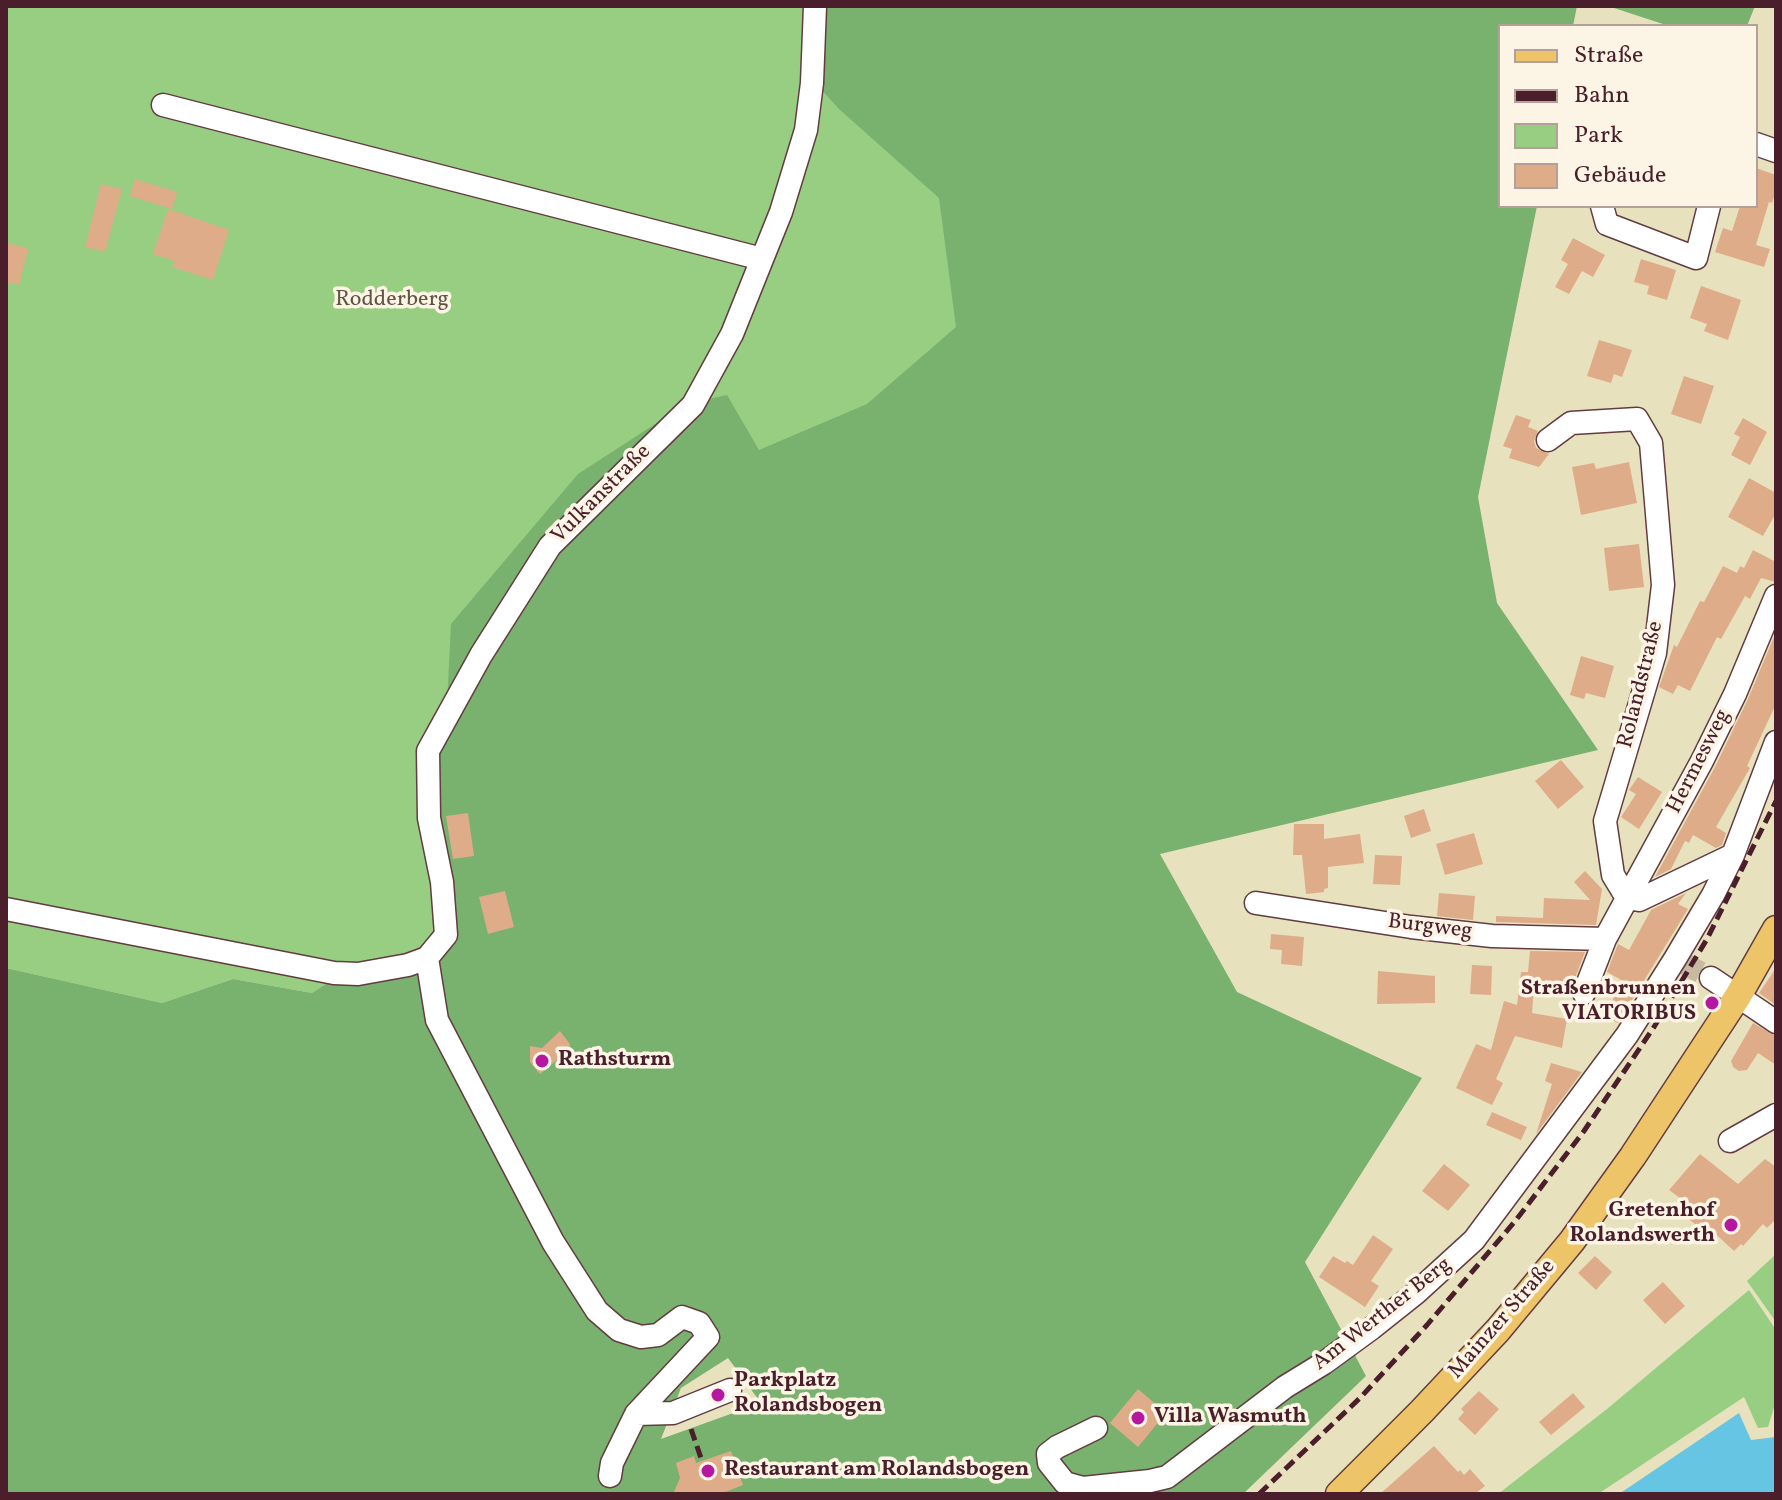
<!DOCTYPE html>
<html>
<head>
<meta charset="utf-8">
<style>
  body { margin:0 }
  #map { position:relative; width:1782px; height:1500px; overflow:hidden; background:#e8e1bd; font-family:Vollkorn,serif }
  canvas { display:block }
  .frame { position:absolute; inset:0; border:8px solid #4a1f2b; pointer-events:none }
  .legend { position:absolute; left:1498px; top:24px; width:260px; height:184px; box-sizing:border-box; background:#fcf5e5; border:2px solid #b59f9b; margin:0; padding:10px 14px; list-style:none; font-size:24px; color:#4a1f2b }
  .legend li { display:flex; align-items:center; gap:16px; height:40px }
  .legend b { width:40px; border:2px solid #b59f9b }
</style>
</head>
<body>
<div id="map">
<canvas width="1782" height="1500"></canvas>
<div class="frame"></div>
<ul class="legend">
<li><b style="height:10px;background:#eec469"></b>Straße</li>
<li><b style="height:10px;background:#4a1f2b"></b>Bahn</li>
<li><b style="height:22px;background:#97ce81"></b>Park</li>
<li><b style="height:22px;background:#dfac89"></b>Gebäude</li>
</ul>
</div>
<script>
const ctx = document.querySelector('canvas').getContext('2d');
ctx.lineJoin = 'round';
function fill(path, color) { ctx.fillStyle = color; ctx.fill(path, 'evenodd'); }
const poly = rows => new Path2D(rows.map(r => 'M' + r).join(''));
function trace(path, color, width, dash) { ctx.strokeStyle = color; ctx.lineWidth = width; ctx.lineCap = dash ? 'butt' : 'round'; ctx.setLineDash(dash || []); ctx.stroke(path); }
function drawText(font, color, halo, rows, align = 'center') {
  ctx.font = font + ' Vollkorn,serif'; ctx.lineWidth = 7; ctx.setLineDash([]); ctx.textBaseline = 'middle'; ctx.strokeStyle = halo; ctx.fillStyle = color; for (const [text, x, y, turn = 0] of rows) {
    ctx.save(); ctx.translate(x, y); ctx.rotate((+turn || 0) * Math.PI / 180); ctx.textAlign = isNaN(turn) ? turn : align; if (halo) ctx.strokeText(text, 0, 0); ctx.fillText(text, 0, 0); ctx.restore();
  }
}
const green = poly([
  [6,6,1078,6,986,313,444,939,341,974,312,993,233,979,162,1003,6,968],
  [1776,1254,1776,1322,1747,1281],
  [1749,1290,1776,1330,1776,1401,1768,1427,1758,1428,1744,1397,1598,1494,1498,1494,1607,1409]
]);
const forest = poly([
  [820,6,1577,6,1573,26,1500,26,1500,206,1537,206,1478,497,1497,603,1598,750,1160,854,1237,992,1422,1078,1305,1262,1366,1376,1243,1494,6,1494,6,968,162,1003,233,979,312,993,341,974,444,939,417,780,422,741,447,704,451,624,578,474,686,404,727,395,759,450,867,404,956,327,939,198,839,109,818,86],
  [728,1358,761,1403,661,1439,681,1388],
  [1608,6,1755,6,1747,26,1669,26]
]);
const water = poly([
  [1739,1413,1751,1440,1776,1437,1776,1494,1619,1494]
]);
const building = poly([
  [1756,168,1776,175,1776,191,1772,203,1769,202,1756,245,1770,249,1764,267,1715,252,1723,228,1732,231,1740,206,1756,206],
  [135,179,177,192,172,209,130,196],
  [101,184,122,189,105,252,85,247],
  [168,209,229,230,213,280,172,267,175,261,153,254],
  [1573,238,1605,255,1593,277,1582,271,1569,294,1555,287,1568,264,1561,260],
  [6,243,28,248,19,285,6,282],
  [1641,259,1676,270,1667,300,1647,294,1649,286,1634,282],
  [1701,286,1741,300,1728,340,1704,331,1707,324,1690,318],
  [1599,340,1632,350,1622,377,1614,374,1611,383,1587,376],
  [1684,376,1714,386,1701,424,1671,414],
  [1516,415,1531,420,1528,427,1538,431,1534,441,1536,448,1549,454,1539,467,1509,458,1512,449,1503,446],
  [1743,418,1767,432,1750,465,1731,455,1740,437,1734,434],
  [1629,462,1637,503,1581,515,1572,467,1594,463,1596,469],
  [1749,478,1776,493,1776,513,1763,536,1728,517],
  [1639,544,1644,587,1609,591,1604,548],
  [1753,550,1776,562,1776,582,1761,578,1750,599,1745,596,1721,639,1717,637,1690,691,1678,685,1673,694,1659,687,1674,645,1677,647,1700,601,1704,602,1723,566,1737,573,1740,566,1744,568],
  [1776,632,1776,704,1747,766,1750,768,1716,827,1726,833,1722,845,1716,848,1693,835,1689,843,1685,841,1671,869,1655,877,1715,767,1748,699],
  [1581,656,1614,666,1605,698,1586,693,1584,699,1570,695],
  [1561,760,1584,787,1558,809,1535,781],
  [1638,777,1662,792,1639,829,1621,817,1636,794,1629,790],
  [1424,809,1431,831,1411,838,1404,816],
  [468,813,474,856,453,859,446,816],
  [1294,824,1324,824,1324,839,1360,834,1364,863,1328,867,1328,888,1324,889,1324,892,1306,894,1302,855,1293,855],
  [1474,833,1483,864,1445,875,1436,844],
  [1375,855,1402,856,1400,885,1373,884],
  [1585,871,1602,889,1596,925,1496,922,1496,916,1543,918,1544,898,1590,900,1574,882],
  [505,891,514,927,488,934,479,897],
  [1439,893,1475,896,1473,920,1437,916],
  [1686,893,1678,904,1688,909,1618,1023,1604,1015,1623,981,1607,972,1618,944,1629,950,1651,910],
  [1271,934,1304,937,1302,966,1281,964,1282,950,1270,949],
  [1530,951,1585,952,1571,989,1534,986,1532,1013,1567,1019,1562,1048,1515,1036,1496,1079,1503,1083,1492,1105,1456,1088,1476,1044,1491,1050,1504,1001,1517,1005,1521,972,1528,972],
  [1472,965,1492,966,1491,995,1470,994],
  [1776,968,1776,1005,1759,993],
  [1378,971,1435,976,1435,1003,1377,1004],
  [1753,1023,1776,1036,1776,1065,1758,1053,1747,1070,1739,1071,1733,1067,1731,1061],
  [560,1031,570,1044,569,1050,540,1074,530,1062,530,1046,542,1048],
  [1551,1063,1582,1072,1536,1134,1552,1084,1545,1081],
  [1492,1112,1527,1127,1521,1140,1486,1125],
  [1700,1154,1738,1184,1765,1159,1776,1167,1776,1219,1767,1228,1763,1224,1743,1246,1741,1244,1734,1251,1707,1226,1703,1231,1677,1209,1684,1201,1669,1190],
  [1444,1164,1470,1185,1448,1211,1422,1191],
  [1373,1235,1393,1249,1371,1281,1379,1286,1365,1307,1319,1277,1333,1256,1345,1263,1347,1261,1353,1265],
  [1595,1256,1612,1272,1596,1290,1578,1273],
  [1663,1282,1685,1306,1665,1324,1643,1300],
  [1138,1389,1166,1413,1138,1447,1110,1423],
  [1479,1391,1499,1409,1475,1435,1458,1419,1464,1412,1461,1409],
  [1573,1393,1585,1407,1551,1435,1539,1422],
  [1434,1446,1458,1472,1460,1470,1464,1475,1470,1469,1485,1486,1475,1494,1380,1494],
  [731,1451,743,1485,720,1494,673,1494,680,1478,676,1463,694,1456,696,1463]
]);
const minorTunnel = poly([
  [1681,962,1711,978]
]);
const minor = poly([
  [163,105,762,259],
  [1756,144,1776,151],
  [1602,206,1607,224,1696,258,1709,206],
  [1548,440,1571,423,1637,419,1651,443,1663,585,1655,653,1605,821,1613,875,1627,898,1639,900,1733,855],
  [1256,903,1411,927,1492,936,1605,939],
  [6,909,334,973,358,974,408,965,427,958,446,935,442,882,429,818,428,751,481,655,550,546,693,405,732,334,781,212,806,130,812,83,815,6],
  [427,958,437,1020,553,1242,597,1311,619,1330,641,1337,658,1335,682,1317,699,1323,708,1337,636,1414,612,1463,610,1476],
  [1711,978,1776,1022],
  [1584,993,1605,939,1702,761,1735,694,1776,596],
  [1730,1141,1776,1115],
  [636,1414,673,1413,730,1390],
  [1096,1428,1057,1447,1048,1454,1049,1463,1065,1483,1083,1488,1150,1481,1167,1477,1285,1387,1324,1363,1372,1328,1416,1293,1474,1240,1627,1035,1675,959,1713,895,1733,855,1776,742]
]);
const major = poly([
  [1339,1494,1422,1411,1498,1330,1572,1241,1633,1156,1738,996,1776,929]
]);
const rail = poly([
  [691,1429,701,1458],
  [1259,1494,1360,1398,1427,1325,1516,1220,1584,1131,1654,1027,1707,939,1776,801]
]);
const markers = [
  [1712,1003,8,"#b5179e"],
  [542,1061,8,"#b5179e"],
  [1731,1225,8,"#b5179e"],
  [718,1395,8,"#b5179e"],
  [1138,1418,8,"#b5179e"],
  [708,1471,8,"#b5179e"]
];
const parkNames = [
  ["Rodderberg",392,301]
];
const streetNames = [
  ["Vulkanstraße",602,495,-45],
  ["Rolandstraße",1642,685,-76],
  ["Hermesweg",1700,762,-63],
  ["Burgweg",1430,928,7],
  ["Am Werther Berg",1383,1315,-38],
  ["Mainzer Straße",1503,1320,-49]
];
const poiNames = [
  ["Straßenbrunnen",1696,990,"right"],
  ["VIATORIBUS",1696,1015,"right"],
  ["Rathsturm",558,1061],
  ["Gretenhof",1715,1212,"right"],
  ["Rolandswerth",1715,1237,"right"],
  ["Parkplatz",734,1382],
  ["Rolandsbogen",734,1407],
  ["Villa Wasmuth",1154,1418],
  ["Restaurant am Rolandsbogen",724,1471]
];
fill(green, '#97ce81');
fill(forest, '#79b16f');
fill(water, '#65c5e3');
fill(building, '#dfac89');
trace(minorTunnel, '#c8baa0', 22, [22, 11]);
trace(minor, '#623c41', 25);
trace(major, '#623c41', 29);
trace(minor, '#fff', 22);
trace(major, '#eec469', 26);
trace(rail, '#4a1f2b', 5, [12, 6]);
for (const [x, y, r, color] of markers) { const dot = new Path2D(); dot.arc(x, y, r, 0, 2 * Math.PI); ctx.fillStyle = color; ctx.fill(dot); trace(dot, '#fcf5e5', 3); }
drawText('22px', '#615445', '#fcf5e5', parkNames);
drawText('22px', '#4a1f2b', '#fcf5e5', streetNames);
drawText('bold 22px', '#4a1f2b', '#fcf5e5', poiNames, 'left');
</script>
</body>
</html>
